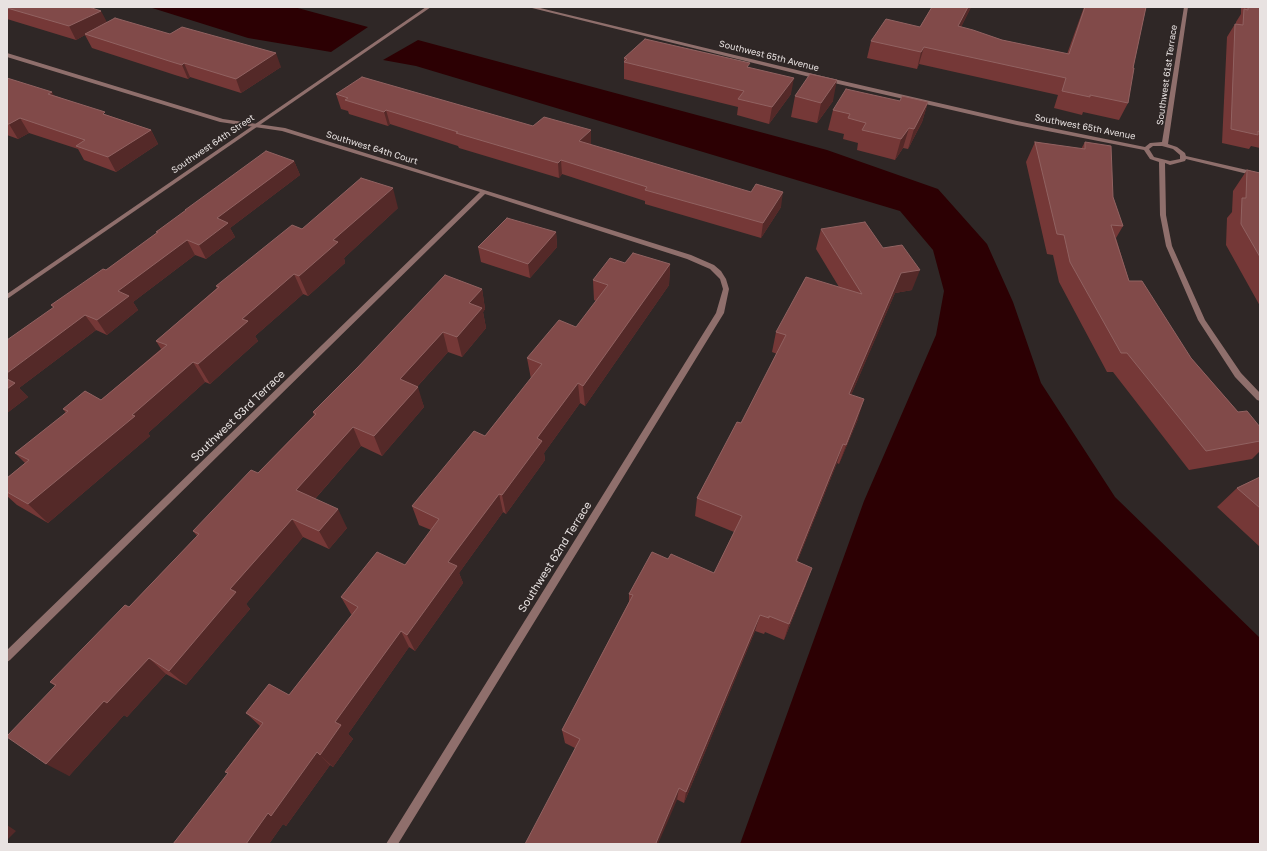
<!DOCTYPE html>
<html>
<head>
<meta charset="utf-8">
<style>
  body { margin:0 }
  #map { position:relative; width:1267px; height:851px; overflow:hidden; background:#2f2726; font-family:"Golos Text",sans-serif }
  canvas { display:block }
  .frame { position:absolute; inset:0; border:8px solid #e8e2e1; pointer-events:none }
</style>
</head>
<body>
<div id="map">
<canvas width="1267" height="851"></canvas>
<div class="frame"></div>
</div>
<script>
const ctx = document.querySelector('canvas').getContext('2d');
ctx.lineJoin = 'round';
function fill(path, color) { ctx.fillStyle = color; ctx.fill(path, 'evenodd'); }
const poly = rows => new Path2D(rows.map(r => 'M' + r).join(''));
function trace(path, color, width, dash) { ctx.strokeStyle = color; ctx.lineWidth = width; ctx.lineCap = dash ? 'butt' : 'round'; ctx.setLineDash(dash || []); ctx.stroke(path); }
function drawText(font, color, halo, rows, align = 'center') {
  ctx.font = font + ' "Golos Text",sans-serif'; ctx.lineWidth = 3; ctx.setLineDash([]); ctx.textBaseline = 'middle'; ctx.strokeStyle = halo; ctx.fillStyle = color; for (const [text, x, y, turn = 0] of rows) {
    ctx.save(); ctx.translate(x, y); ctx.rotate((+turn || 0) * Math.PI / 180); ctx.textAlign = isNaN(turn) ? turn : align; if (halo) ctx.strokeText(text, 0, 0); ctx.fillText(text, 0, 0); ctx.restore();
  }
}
const water = poly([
  [149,7,294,7,368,27,331,52,248,38],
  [418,40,827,150,938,189,987,244,1013,302,1041,383,1115,497,1260,638,1260,844,740,844,864,501,936,335,944,291,933,250,900,211,416,66,383,60]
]);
const minor = poly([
  [528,7,536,7,834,79,1017,121,1145,147,1150,143,1162,142,1184,7,1188,7,1168,144,1177,147,1185,153,1186,156,1260,173,1260,177,1186,159,1185,161,1170,165,1165,163,1166,215,1172,246,1205,320,1241,373,1260,393,1260,401,1257,400,1235,377,1198,320,1166,246,1160,215,1159,162,1150,159,1144,150,1017,125,834,83,528,7],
  [1153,146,1162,146,1173,149,1180,155,1180,159,1170,161,1154,157,1149,149,1153,146],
  [7,53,223,119,285,128,513,199,691,255,714,265,721,271,726,279,729,289,724,313,398,844,386,844,716,313,723,289,720,279,710,269,687,259,485,194,10,660,7,662,7,650,480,192,282,131,220,122,7,57,7,53]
]);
const tertiary = poly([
  [426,7,431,7,7,299,7,294,426,7]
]);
const wall = poly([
  [7,7,107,23,281,67,241,93,190,77,188,79,175,75,92,48,85,35,76,40,7,19],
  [932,7,971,7,961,27,1002,40,1067,54,1084,7,1146,7,1133,68,1128,103,1119,120,1083,112,1082,115,1054,108,1058,95,919,64,917,69,867,58,871,41,920,27],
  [1241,7,1260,7,1260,148,1251,146,1249,149,1222,143,1227,37,1235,24,1236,24,1236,22,1241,14],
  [624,58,749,67,791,94,769,124,737,115,738,107,624,79],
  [7,78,107,115,151,130,158,144,116,172,84,160,78,149,29,133,18,139,7,135],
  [336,94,591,144,591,145,781,207,761,238,645,204,645,201,562,174,559,178,459,148,458,146,390,124,388,126,349,114,348,111,341,109],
  [795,96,833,101,817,123,791,117],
  [900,101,928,102,922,122,908,149,903,148,895,160,857,150,858,143,843,139,844,134,828,130,833,110],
  [1035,142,1081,149,1085,142,1113,197,1123,226,1116,238,1129,281,1191,358,1238,412,1260,427,1260,451,1252,459,1189,470,1113,372,1107,372,1059,282,1053,255,1047,254,1026,162],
  [294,161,300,175,230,228,235,237,206,259,195,255,133,302,138,310,107,335,96,330,19,388,28,397,7,413,53,307,51,305,106,270,157,233,156,232,185,211,185,210],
  [1247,170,1260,173,1260,306,1226,245,1227,218,1232,212,1233,191],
  [398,208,344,258,345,263,308,296,303,294,255,336,258,341,210,384,205,382,148,433,150,436,48,523,17,505,7,496,7,478,25,463,15,453,66,413,63,409,101,400,161,349,156,341,217,288,216,286,302,229],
  [821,229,912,290,895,293,851,395,858,419,839,464,837,463,797,562,806,585,784,640,765,632,764,634,755,631,684,803,565,743,562,730,629,602,629,594,668,559,714,573,734,532,695,516,697,498,741,423,777,354,772,352,776,332,839,287,816,249],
  [556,232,557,247,530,278,481,262,478,247],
  [625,263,670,264,669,285,585,406,580,403,544,453,545,460,506,514,503,512,459,573,463,583,415,651,409,647,348,734,353,739,333,767,330,765,286,826,283,824,269,844,173,844,228,774,225,772,260,726,246,713,289,695,352,615,351,614,341,597,405,565,431,530,419,525,412,506,485,436,531,379,527,358,576,327,596,301,594,300,593,280],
  [482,289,485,309,483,312,486,328,462,357,448,352,417,387,424,407,382,456,361,446,315,499,347,528,329,549,303,537,246,604,250,609,186,685,166,674,127,717,124,715,69,776,55,686,50,682,129,607,197,536,193,531,258,473,314,415,313,412],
  [1260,477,1260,547,1217,507,1237,488]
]);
const shadedWall = poly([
  [968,7,971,7,953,43,958,26],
  [101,11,108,24,85,34,85,35,76,40,69,26],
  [924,47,919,64,917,69,921,52],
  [276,53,281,67,241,93,236,79],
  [184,63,190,77,188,79,182,65],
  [794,78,791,94,769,124,772,107],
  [837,80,833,101,817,123,821,103],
  [52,92,60,106,48,94],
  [928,102,922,122,908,149,914,129],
  [386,110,390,124,388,126,384,112],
  [20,118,29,133,18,139,9,124],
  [909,128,903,148,895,160,901,139],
  [151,130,158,144,116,172,108,157],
  [591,130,591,144,580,156,579,141],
  [561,160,562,174,559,178,558,163],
  [294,161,300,175,230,228,235,237,206,259,199,245,217,218],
  [393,188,398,208,344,258,345,263,308,296,299,276,333,240],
  [783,192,781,207,761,238,763,223],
  [556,232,557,247,530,278,528,264],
  [187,240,195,255,133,302,138,310,107,335,97,320,118,291],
  [670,264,669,285,585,406,583,386],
  [920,270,912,290,895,293,843,414,849,394,901,273],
  [294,274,303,294,255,336,258,341,210,384,198,364,242,319],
  [482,289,485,309,483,312,486,328,462,357,457,337,469,303],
  [85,315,96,330,19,388,28,397,7,413,7,373],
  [443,332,448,352,406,399,400,379],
  [193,362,205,382,148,433,150,436,48,523,28,504],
  [578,383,580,403,544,453,545,460,506,514,502,495,537,438],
  [418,387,424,407,382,456,374,436],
  [864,399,858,419,839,464,846,445],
  [353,427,361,446,306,509,296,490],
  [843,444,837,463,790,579,796,561],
  [499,494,503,512,459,573,463,583,415,651,407,635,448,562],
  [338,509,347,528,329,549,319,531],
  [292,519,303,537,246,604,250,609,186,685,169,671,230,589],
  [812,568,806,585,784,640,789,624],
  [760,615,755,631,684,803,686,792],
  [401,631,409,647,348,734,353,739,333,767,320,755,335,722],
  [149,658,166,674,127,717,124,715,69,776,46,764,104,701],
  [317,752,330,765,286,826,283,824,269,844,246,844,268,813],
  [679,788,677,800,658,844,656,843],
  [7,825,16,831,7,840]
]);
const building = poly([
  [7,7,89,7,101,11,69,26,7,8,7,7],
  [932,7,968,7,958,26,973,30,1002,40,1069,54,1085,7,1146,7,1133,68,1134,68,1128,103,1090,95,1090,97,1062,91,1066,78,924,47,921,52,871,41,886,19,920,27,932,7],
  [1248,7,1260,7,1260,132,1258,131,1258,135,1231,129,1235,24,1243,25,1244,9,1248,10,1248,7],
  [115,18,170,34,182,27,276,53,236,79,184,63,182,65,169,61,85,34,115,18],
  [645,39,750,63,747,67,794,78,772,107,738,99,744,91,624,62,627,59,624,58,645,39],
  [810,74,837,80,821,103,795,96,810,74],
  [362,77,533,126,544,117,591,130,579,141,751,192,756,184,783,192,763,223,645,190,647,187,561,160,558,163,456,133,458,132,386,110,384,112,345,100,348,98,336,94,362,77],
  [7,78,52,92,48,94,105,112,103,114,151,130,108,157,76,146,85,140,20,118,9,124,7,124,7,78],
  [846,89,900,101,902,96,928,102,914,129,909,128,901,139,862,130,866,123,848,118,850,114,833,110,846,89],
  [1035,142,1085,149,1085,142,1111,146,1113,197,1123,226,1111,225,1129,281,1142,281,1191,358,1238,412,1247,411,1260,427,1260,441,1206,451,1127,353,1121,353,1070,262,1064,235,1057,234,1035,142],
  [266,151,294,161,217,218,228,223,199,245,187,240,118,291,129,296,97,320,85,315,7,373,7,340,54,307,51,305,103,269,106,270,158,232,156,232,186,210,185,210,266,151],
  [1247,170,1260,173,1260,257,1241,224,1242,198,1246,198,1247,170],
  [361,178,393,188,333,240,338,242,299,276,294,274,242,319,248,321,198,364,193,362,132,415,135,416,28,504,7,492,7,478,29,460,15,453,68,411,63,409,85,391,101,400,167,345,156,341,219,287,216,286,292,225,302,229,361,178],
  [507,218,556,232,528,264,478,247,507,218],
  [865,222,883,248,902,245,920,270,901,273,849,394,864,399,846,445,843,444,796,561,812,568,789,624,769,616,769,618,760,615,686,792,679,788,656,843,658,844,525,844,580,739,562,730,633,595,629,594,652,552,668,559,671,554,714,573,742,516,697,498,737,422,741,423,786,335,776,332,806,277,862,294,821,229,865,222],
  [633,253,670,264,583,386,578,383,537,438,542,441,502,495,499,494,448,562,457,566,407,635,401,631,335,722,341,725,320,755,317,752,271,816,268,813,246,844,173,844,228,773,225,772,263,723,246,713,269,684,289,695,358,607,341,597,377,552,405,565,439,519,412,506,474,431,485,436,542,364,527,358,559,320,576,327,608,285,593,280,610,258,625,263,633,253],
  [445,275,482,289,469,303,482,308,457,337,443,332,400,379,418,387,374,436,353,427,296,490,338,509,319,531,292,519,230,589,236,592,169,671,149,658,107,703,104,701,46,764,7,737,7,736,56,685,50,682,125,605,129,607,199,534,193,531,251,470,258,473,316,414,313,412,358,367,445,275],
  [7,379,15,383,7,389,7,379],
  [1260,477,1260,508,1237,488,1260,477]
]);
const farStreetnames = [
  ["Southwest 65th Avenue",769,56,14],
  ["Southwest 61st Terrace",1167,75,-82],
  ["Southwest 65th Avenue",1085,127,11],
  ["Southwest 64th Street",213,144,-34],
  ["Southwest 64th Court",372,148,17]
];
const streetNames = [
  ["Southwest 63rd Terrace",238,416,-44],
  ["Southwest 62nd Terrace",555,557,-58]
];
fill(water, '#2c0003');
fill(minor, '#8f6f6c');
fill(tertiary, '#8f6f6c');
fill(wall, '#753837');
fill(shadedWall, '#542928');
fill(building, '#814a49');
trace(building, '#916261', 1);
drawText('9px', '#e8e2e1', '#2f2726', farStreetnames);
drawText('11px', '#e8e2e1', '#2f2726', streetNames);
</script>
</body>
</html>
